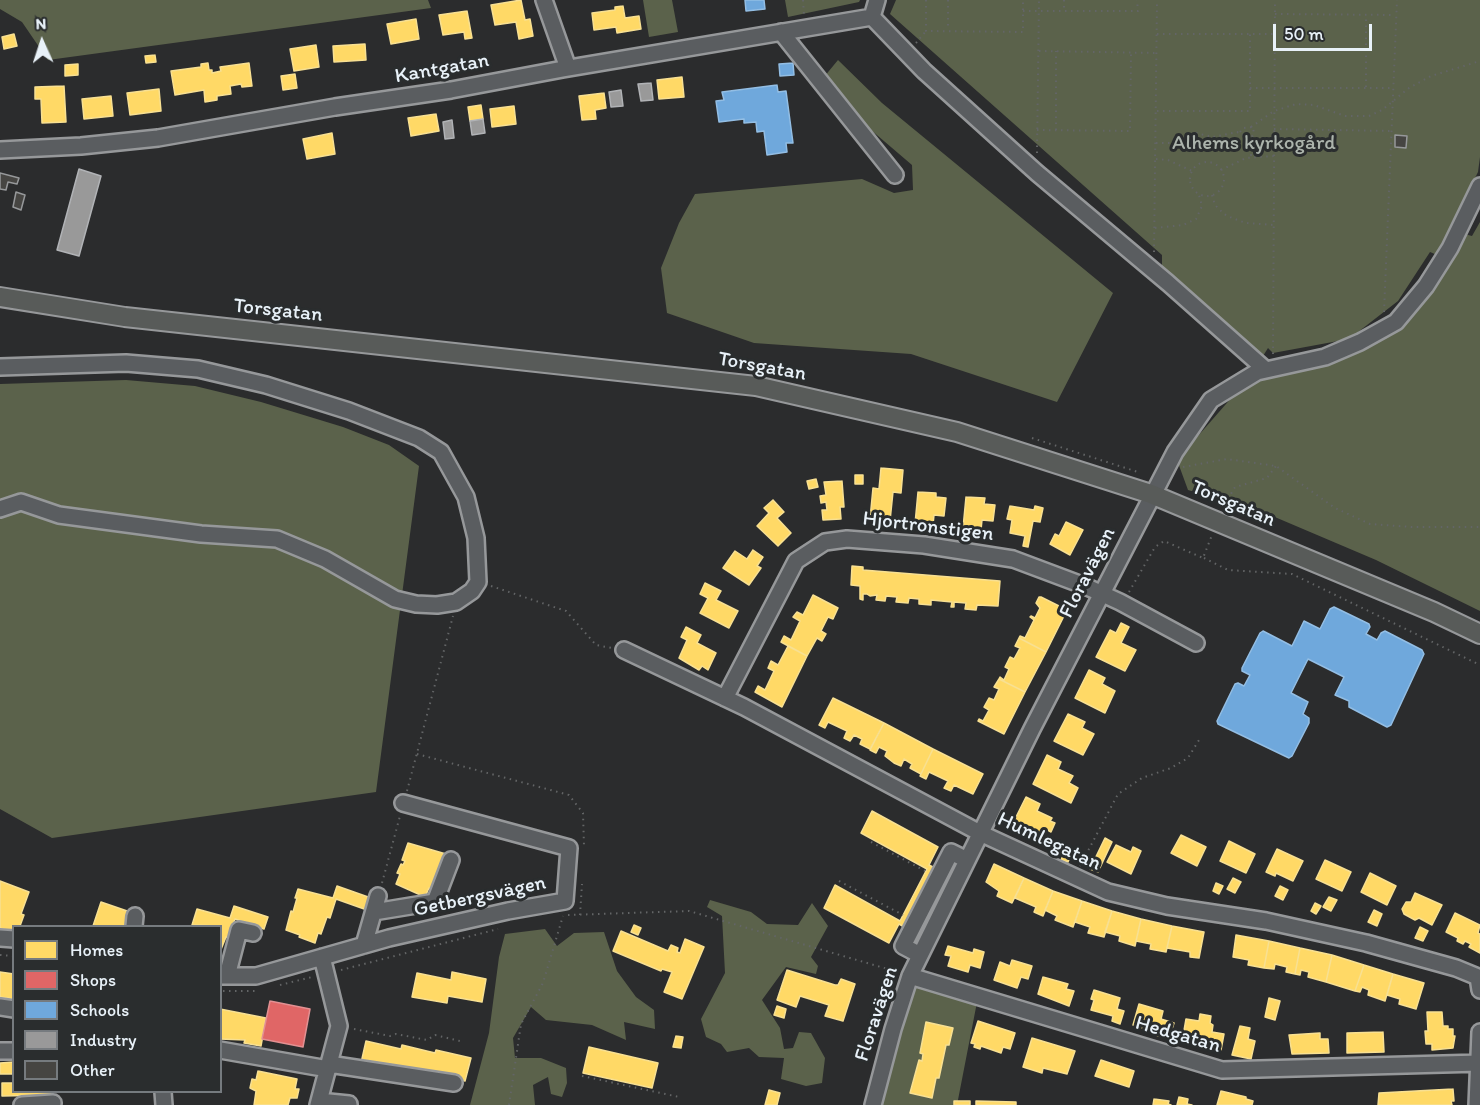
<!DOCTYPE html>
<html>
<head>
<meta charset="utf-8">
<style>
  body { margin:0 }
  #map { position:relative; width:1480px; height:1105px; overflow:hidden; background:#2b2c2d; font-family:Itim,sans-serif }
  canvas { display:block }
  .legend { position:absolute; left:12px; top:925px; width:210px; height:168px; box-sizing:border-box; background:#2a2d2e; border:2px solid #767b7f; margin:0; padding:8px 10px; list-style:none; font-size:18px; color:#e8f1f8 }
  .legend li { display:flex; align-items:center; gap:12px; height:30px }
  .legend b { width:30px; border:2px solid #767b7f }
  .north { position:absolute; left:12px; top:12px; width:60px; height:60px; -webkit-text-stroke:4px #2a2d2e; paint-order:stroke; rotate:357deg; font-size:16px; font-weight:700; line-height:24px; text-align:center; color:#e8f1f8 }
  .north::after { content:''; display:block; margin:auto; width:21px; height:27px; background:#e8f1f8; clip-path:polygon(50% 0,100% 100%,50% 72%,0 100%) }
  .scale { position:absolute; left:1273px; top:24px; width:99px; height:27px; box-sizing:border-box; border:3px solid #e8f1f8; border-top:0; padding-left:8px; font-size:18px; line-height:21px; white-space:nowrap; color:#e8f1f8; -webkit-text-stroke:4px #2a2d2e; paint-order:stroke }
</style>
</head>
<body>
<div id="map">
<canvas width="1480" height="1105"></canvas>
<ul class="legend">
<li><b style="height:16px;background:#ffd966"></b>Homes</li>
<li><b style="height:16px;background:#e06666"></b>Shops</li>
<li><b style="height:16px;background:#6fa8dc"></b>Schools</li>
<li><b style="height:16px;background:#999"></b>Industry</li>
<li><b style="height:16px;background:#464542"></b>Other</li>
</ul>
<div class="north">N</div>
<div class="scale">50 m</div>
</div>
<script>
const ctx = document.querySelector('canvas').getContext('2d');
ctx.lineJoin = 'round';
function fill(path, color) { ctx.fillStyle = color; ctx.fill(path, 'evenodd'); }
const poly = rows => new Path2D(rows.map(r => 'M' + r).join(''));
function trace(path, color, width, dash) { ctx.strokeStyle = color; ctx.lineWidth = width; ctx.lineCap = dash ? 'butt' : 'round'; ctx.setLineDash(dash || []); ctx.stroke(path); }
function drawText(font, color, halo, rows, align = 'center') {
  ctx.font = font + ' Itim,sans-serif'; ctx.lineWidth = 6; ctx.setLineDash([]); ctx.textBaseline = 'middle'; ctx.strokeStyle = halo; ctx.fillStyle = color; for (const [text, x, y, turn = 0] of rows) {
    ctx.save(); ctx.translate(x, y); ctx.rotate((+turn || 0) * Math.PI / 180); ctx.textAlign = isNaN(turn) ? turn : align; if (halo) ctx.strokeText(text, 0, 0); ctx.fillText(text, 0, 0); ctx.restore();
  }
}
const green = poly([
  [0,0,428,0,431,8,48,60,22,22,0,9],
  [643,0,672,0,678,32,649,37],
  [785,0,860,0,859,2,788,17],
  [896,0,1480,0,1480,157,1478,172,1449,230,1472,236,1480,222,1480,611,1376,560,1263,512,1188,490,1177,460,1240,388,1270,377,1324,365,1364,348,1402,327,1435,286,1449,260,1430,252,1398,301,1349,339,1273,353,1268,348,1263,356,1162,268,1162,255,890,14],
  [838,60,882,103,1113,293,1057,402,911,354,754,343,667,313,661,268,679,223,695,194,862,179,894,193,913,190,912,165,864,124,824,77],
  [126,380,195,386,261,402,343,427,389,445,419,466,376,792,52,838,0,809,0,384],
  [710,900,751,912,767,924,798,925,812,903,828,926,811,957,818,966,816,974,786,967,762,1000,780,1028,784,1049,793,1048,799,1032,811,1033,825,1058,822,1083,806,1086,781,1079,784,1058,759,1057,749,1048,727,1052,721,1044,706,1037,701,1019,725,973,722,916,707,907],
  [545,929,557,946,574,933,604,932,617,971,636,997,654,1010,655,1029,624,1022,626,1040,592,1025,546,1020,531,1007,513,1038,515,1058,541,1058,566,1068,567,1083,562,1097,551,1094,548,1077,533,1085,535,1105,470,1105,489,1033,499,957,505,934],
  [910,976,978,997,957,1105,877,1105]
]);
const homes = poly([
  [521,0,525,20,530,19,533,36,519,39,516,22,495,25,491,5,521,0],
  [623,6,625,18,639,16,641,29,617,33,616,27,594,30,592,13,615,10,615,7,623,6],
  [467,11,472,38,465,39,464,32,443,35,439,15,467,11],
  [416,19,419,39,391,44,387,24,416,19],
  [14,34,17,46,4,49,2,37,14,34],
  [365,44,366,60,334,62,333,46,365,44],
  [316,45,319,67,294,71,290,49,316,45],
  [155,55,156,62,146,63,145,56,155,55],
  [479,59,480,66,470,67,469,61,479,59],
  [208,63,209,70,212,70,212,73,221,71,220,67,249,63,252,86,242,87,241,84,230,86,231,94,217,96,217,100,205,102,204,90,175,95,171,71,201,67,201,64,208,63],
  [78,64,78,75,65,76,65,65,78,64],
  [295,74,297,88,283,90,281,76,295,74],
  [682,77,684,97,659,99,657,80,682,77],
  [64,86,66,122,42,123,41,99,35,99,35,87,64,86],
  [159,89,161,111,130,115,127,93,159,89],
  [604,93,606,108,595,110,596,119,582,120,579,96,604,93],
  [111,96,113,116,84,119,82,99,111,96],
  [481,105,483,119,470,121,468,107,481,105],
  [514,106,516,124,492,127,490,109,514,106],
  [436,114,439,131,411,136,408,118,436,114],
  [332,133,335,154,307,159,303,139,332,133],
  [881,468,903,470,901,493,893,492,890,521,870,519,873,488,879,489,881,468],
  [855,475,863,475,863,484,855,484,855,475],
  [816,479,818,487,809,489,807,481,816,479],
  [842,481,844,507,840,507,841,519,823,520,822,510,827,510,826,502,821,503,820,496,826,495,824,482,842,481],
  [918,492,936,493,936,497,946,498,944,516,934,515,933,525,915,524,918,492],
  [966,497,985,498,984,504,995,505,993,521,982,520,981,530,963,528,966,497],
  [773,500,784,512,777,518,791,533,778,546,757,526,769,513,764,508,773,500],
  [1010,506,1034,510,1035,506,1043,508,1040,522,1033,521,1028,547,1023,546,1025,536,1010,533,1012,520,1007,519,1010,506],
  [1066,522,1083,530,1070,555,1050,544,1055,534,1059,536,1066,522],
  [753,550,763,557,757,566,761,568,749,585,723,568,735,551,747,559,753,550],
  [852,566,863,567,863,570,1000,581,998,606,977,605,976,610,965,609,966,603,954,602,954,607,951,607,952,602,931,600,931,605,919,604,919,599,909,598,908,603,896,602,897,597,886,596,885,601,876,600,877,595,870,596,867,594,863,594,863,600,860,599,860,586,851,585,852,566],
  [705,583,721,591,716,600,738,611,729,628,700,613,708,598,700,594,705,583],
  [813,595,838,608,833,619,828,617,821,631,826,634,822,641,817,638,807,656,781,642,784,636,791,640,800,621,793,617,797,612,803,615,813,595],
  [1039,597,1041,597,1067,610,1046,652,1019,638,1020,636,1025,638,1034,620,1030,617,1031,616,1035,618,1040,608,1036,603,1039,597],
  [1121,623,1129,627,1121,643,1136,650,1125,671,1096,657,1110,630,1116,633,1121,623],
  [686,627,701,635,697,643,716,653,708,670,702,666,699,670,679,658,687,640,681,637,686,627],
  [1019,638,1046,652,1025,692,999,679,1000,677,1004,680,1009,669,1005,667,1010,657,1014,659,1020,648,1015,646,1019,638],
  [788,646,807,656,782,707,755,692,758,686,765,690,774,671,768,668,771,661,778,665,788,646],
  [1089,670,1105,678,1102,684,1115,691,1105,713,1075,698,1089,670],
  [999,679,1025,692,1004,734,978,721,979,719,983,721,989,710,984,707,989,698,994,700,999,689,994,687,999,679],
  [833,698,884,723,870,749,860,744,862,739,854,735,850,741,844,738,847,731,828,722,825,728,819,725,833,698],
  [1068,714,1085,722,1082,728,1094,734,1083,755,1054,741,1068,714],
  [884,723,933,749,921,774,910,768,912,764,904,759,901,766,894,763,885,756,887,751,879,747,876,753,870,750,884,723],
  [933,749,983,774,973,794,954,785,951,791,944,788,948,781,929,772,926,779,920,776,933,749],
  [1047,755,1061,762,1058,769,1073,776,1069,783,1078,788,1071,803,1033,784,1047,755],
  [1026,797,1040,804,1037,811,1052,818,1050,821,1055,823,1051,832,1046,829,1043,834,1032,829,1030,834,1012,825,1026,797],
  [872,811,938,847,929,865,939,870,909,930,899,924,889,943,824,908,835,885,900,921,927,869,861,833,872,811],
  [1181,835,1206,847,1197,866,1171,853,1181,835],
  [1105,838,1112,842,1098,872,1090,869,1105,838],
  [1229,841,1255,854,1246,873,1220,861,1229,841],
  [408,843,446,854,440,873,437,872,431,889,429,888,425,897,396,884,400,874,397,873,401,864,403,865,405,861,402,860,408,843],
  [1116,845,1131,852,1133,847,1141,851,1131,874,1107,862,1116,845],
  [1277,849,1303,861,1293,881,1276,873,1275,876,1266,872,1277,849],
  [1065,851,1071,854,1068,862,1061,860,1065,851],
  [1325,860,1351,872,1342,891,1316,879,1325,860],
  [994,864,1024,878,1012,903,997,896,999,891,986,882,994,864],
  [1370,873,1396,886,1387,905,1361,892,1370,873],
  [1024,878,1053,891,1043,916,1034,912,1036,907,1015,898,1024,878],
  [1233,878,1241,882,1235,893,1227,889,1233,878],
  [0,881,29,892,21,914,24,915,20,926,14,926,14,933,0,928,0,881],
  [1216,883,1223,886,1219,894,1213,891,1216,883],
  [337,886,371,898,367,910,336,899,330,918,327,917,321,934,318,933,315,943,299,937,300,935,286,930,291,911,293,912,297,898,295,898,298,889,333,898,337,886],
  [1280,886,1288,890,1283,900,1275,896,1280,886],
  [1053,891,1082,901,1073,927,1055,920,1057,916,1045,910,1053,891],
  [1415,893,1442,905,1432,925,1419,918,1415,920,1404,914,1402,909,1406,902,1411,902,1415,893],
  [1329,897,1337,900,1331,911,1323,907,1329,897],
  [1082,901,1112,911,1104,937,1088,933,1090,927,1075,922,1082,901],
  [101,902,133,913,128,926,93,926,101,902],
  [1315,903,1321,906,1316,914,1311,911,1315,903],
  [234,906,268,917,264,929,235,919,228,938,226,937,220,952,220,926,192,925,197,909,230,918,234,906],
  [1374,910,1382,914,1377,926,1368,922,1374,910],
  [1112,911,1141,919,1135,946,1119,941,1120,936,1105,932,1112,911],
  [1455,913,1480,925,1478,933,1480,934,1480,953,1469,947,1471,944,1465,941,1463,944,1457,941,1458,938,1446,932,1455,913],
  [1141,919,1172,926,1166,952,1150,949,1151,944,1136,941,1141,919],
  [634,925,641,928,638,935,631,932,634,925],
  [1172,926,1204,932,1199,958,1190,957,1190,952,1167,948,1172,926],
  [1420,927,1428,931,1423,941,1415,938,1420,927],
  [621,931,668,951,671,945,678,948,677,952,680,953,685,939,704,947,682,999,664,992,672,972,662,969,661,971,613,951,621,931],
  [1236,935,1269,941,1264,968,1248,965,1249,960,1233,957,1236,935],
  [1269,941,1300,948,1295,974,1286,972,1287,967,1275,964,1274,969,1264,968,1269,941],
  [948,946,973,953,974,949,984,952,980,968,970,965,968,972,948,966,951,956,945,955,948,946],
  [1300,948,1332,955,1326,982,1308,977,1309,972,1301,970,1300,975,1295,974,1300,948],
  [1332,955,1364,965,1355,991,1326,982,1332,955],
  [1012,960,1032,966,1028,979,1021,977,1017,988,994,980,1000,962,1010,966,1012,960],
  [1364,965,1393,974,1385,1001,1368,995,1369,990,1362,987,1360,992,1355,991,1364,965],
  [787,970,835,985,838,985,841,979,855,984,843,1021,825,1016,829,1005,800,996,796,1007,777,1000,787,970],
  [0,972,14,974,14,999,0,997,0,972],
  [452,972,486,979,482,1002,448,996,447,1003,412,997,417,973,451,980,452,972],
  [1393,974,1424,983,1416,1009,1399,1004,1400,999,1387,995,1393,974],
  [1043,977,1068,984,1066,989,1074,991,1069,1006,1038,994,1043,977],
  [1094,990,1120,998,1117,1009,1124,1011,1120,1024,1112,1021,1113,1016,1091,1010,1094,1000,1091,999,1094,990],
  [1269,998,1280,1001,1275,1020,1265,1017,1269,998],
  [1139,1004,1163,1011,1161,1019,1174,1023,1169,1039,1155,1035,1156,1032,1133,1025,1139,1004],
  [777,1006,786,1009,784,1018,774,1015,777,1006],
  [220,1009,266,1018,261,1046,244,1043,245,1040,220,1039,220,1009],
  [1427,1012,1442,1012,1443,1026,1448,1026,1448,1029,1453,1029,1453,1036,1455,1036,1453,1048,1432,1050,1432,1044,1426,1044,1425,1031,1428,1031,1427,1012],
  [1200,1014,1211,1016,1210,1023,1213,1025,1212,1032,1224,1034,1221,1050,1207,1048,1208,1045,1182,1042,1186,1019,1199,1021,1200,1014],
  [978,1021,1015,1033,1010,1049,1003,1047,1001,1053,981,1046,980,1049,974,1047,975,1044,971,1043,978,1021],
  [926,1022,953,1028,949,1045,946,1045,939,1078,936,1078,932,1098,910,1093,919,1060,922,1061,923,1054,920,1053,926,1022],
  [1240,1026,1250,1028,1248,1039,1255,1041,1251,1059,1232,1055,1240,1026],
  [1383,1032,1384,1052,1347,1053,1347,1033,1383,1032],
  [1320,1033,1320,1039,1328,1039,1329,1053,1292,1054,1289,1035,1320,1033],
  [676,1036,683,1037,681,1048,673,1047,676,1036],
  [1032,1038,1075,1051,1067,1074,1043,1068,1042,1073,1023,1067,1032,1038],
  [366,1041,401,1049,402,1045,435,1053,436,1050,471,1058,465,1081,431,1072,361,1063,366,1041],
  [589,1047,658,1063,652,1088,583,1073,589,1047],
  [1101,1060,1134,1071,1129,1087,1095,1076,1101,1060],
  [14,1062,14,1074,0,1074,0,1063,14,1062],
  [258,1071,297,1079,295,1089,299,1089,297,1098,290,1098,288,1105,254,1105,256,1091,250,1088,252,1079,256,1080,258,1071],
  [2,1083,14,1083,14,1092,51,1092,51,1095,2,1096,2,1083],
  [1453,1089,1454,1101,1451,1101,1452,1105,1378,1105,1379,1093,1453,1089],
  [769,1090,780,1093,777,1105,765,1105,769,1090],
  [1221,1091,1246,1097,1246,1099,1253,1101,1252,1105,1217,1105,1221,1091],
  [1179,1097,1188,1099,1187,1104,1192,1105,1177,1105,1179,1097],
  [1154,1099,1169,1101,1168,1104,1171,1105,1153,1105,1154,1099],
  [954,1101,970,1101,970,1105,954,1105,954,1101],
  [976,1101,1016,1102,1016,1105,976,1105,976,1101]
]);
const shops = poly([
  [270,1001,310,1009,303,1047,262,1039,270,1001]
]);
const schools = poly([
  [745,0,764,0,765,9,746,11,745,0],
  [793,63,794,75,780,76,779,64,793,63],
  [777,85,778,92,786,91,793,143,786,143,787,152,767,155,764,131,757,132,756,122,744,123,744,119,719,122,716,101,724,100,722,92,777,85],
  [1334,607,1369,624,1370,627,1366,634,1377,640,1381,633,1385,631,1422,650,1424,654,1391,725,1387,727,1349,707,1349,701,1335,695,1344,677,1308,659,1291,693,1308,702,1303,714,1309,718,1309,723,1292,756,1289,758,1218,724,1217,721,1235,684,1238,683,1244,686,1250,675,1242,671,1242,668,1260,633,1263,631,1292,646,1304,621,1320,629,1330,609,1334,607]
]);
const industry = poly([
  [651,83,653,100,641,101,638,84,651,83],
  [621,90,623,106,611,107,609,92,621,90],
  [483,119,485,133,472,135,470,121,483,119],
  [452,120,454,138,445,139,443,122,452,120],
  [79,169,101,176,79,256,57,250,79,169]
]);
const building = poly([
  [1395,135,1407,136,1406,148,1395,147,1395,135],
  [0,173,19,178,17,184,8,182,6,190,0,189,0,173],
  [16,192,25,195,21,210,13,207,16,192]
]);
const path = poly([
  [803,0,804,15],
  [926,0,926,31,1023,32,1023,0],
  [948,0,948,30],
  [1064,0,1064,11],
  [1023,11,1138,11,1137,0],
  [1275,14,1395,15],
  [1157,34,1274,34],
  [916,43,926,31],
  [1039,51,1157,53],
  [1366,87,1366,15],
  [1250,88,1393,88],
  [1157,111,1250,111,1250,34],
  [1251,127,1274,111,1296,104,1314,105,1345,116,1369,116,1382,110,1409,88,1431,76,1480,61],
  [1274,129,1392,131],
  [1037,130,1130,131,1131,53],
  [1056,130,1056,51],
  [1240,132,1243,128,1253,127,1254,134,1250,139],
  [1156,143,1173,143,1196,133,1213,137,1237,132,1249,138,1251,144,1251,156],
  [1037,153,1039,0],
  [1156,159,1168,160,1192,171],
  '1190 179a17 17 0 1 1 34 0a17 17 0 1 1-34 0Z',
  [1221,170,1246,158,1274,156],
  [1212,195,1215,205,1224,214,1232,218,1246,223,1274,225],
  [1155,228,1183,225,1196,219,1202,206,1199,195],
  [1154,252,1157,0],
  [1384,312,1397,0],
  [1273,354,1275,0],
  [1032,438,1138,472],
  [1183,467,1227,459,1276,466,1335,508,1370,524,1412,527,1480,527],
  [1225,504,1235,487,1267,478,1276,466],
  [1204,558,1228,570,1292,574,1480,665],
  [491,586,566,611,596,645,612,648],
  [1129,592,1155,547,1164,541,1203,558,1212,535],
  [417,754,569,795,583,813,584,846],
  [407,791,453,616],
  [871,842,927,872],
  [1080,866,1118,794,1142,778,1171,768,1188,758,1199,740],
  [839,881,903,915],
  [382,883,400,816],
  [568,915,689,911,898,972],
  [580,915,582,884],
  [0,955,14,956],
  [341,970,498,929],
  [280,985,312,977],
  [223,991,256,991],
  [354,1029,390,1036,396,1034,427,1040,435,1035,464,1042],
  [582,1076,679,1097],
  [509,1105,521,1024,543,983,563,916]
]);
const minor = poly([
  [544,0,568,68],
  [872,17,924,71,1037,173,1168,283,1266,370],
  [781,32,895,175],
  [0,150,81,146,158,138,335,107,451,90,563,69,872,17,877,0],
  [0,367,126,363,198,369,266,385,349,411,419,438,441,452,466,497,476,538,478,582,472,591,456,602,437,605,416,604,395,599,325,559,277,539,201,534,59,515,21,502,0,509],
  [624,650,744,707,980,833,1108,892,1167,906,1266,921,1366,943,1456,968,1478,977,1480,990],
  [725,698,796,561,825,542,847,539,924,545,1013,559,1085,586,1120,602,1196,643],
  [374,912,435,902,451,860],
  [134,926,135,916],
  [0,938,14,939],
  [364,945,378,896],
  [920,955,903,946,951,852,967,860],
  [220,976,256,976,389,938,508,911,565,901,569,848,403,803],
  [227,976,239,930,253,933],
  [910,976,1222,1070,1480,1063],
  [0,1007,14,1009],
  [220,1050,328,1069],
  [0,1051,14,1051],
  [329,1064,454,1083],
  [163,1092,164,1105],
  [319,1101,349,1104],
  [22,1105,53,1103],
  [318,1105,339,1026,322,957],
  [873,1105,893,1029,910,976,1032,729,1175,452,1211,400,1257,372,1325,357,1360,342,1396,322,1426,286,1450,248,1480,186],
  [1477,1105,1480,1032]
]);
const major = poly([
  [0,297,125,317,756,386,957,432,1151,494,1434,612,1480,634]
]);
const streetNames = [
  ["Kantgatan",442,69,-10],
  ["Torsgatan",278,311,6],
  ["Torsgatan",762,367,10],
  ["Torsgatan",1233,504,23],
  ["Hjortronstigen",928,527,7],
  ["Floravägen",1088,573,-63],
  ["Humlegatan",1049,842,25],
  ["Getbergsvägen",480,897,-12],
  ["Floravägen",877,1014,-72],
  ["Hedgatan",1178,1035,16]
];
const parkNames = [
  ["Alhems kyrkogård",1254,144]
];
fill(green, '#5b624b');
fill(homes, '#ffd966');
trace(homes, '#f8e092', 1.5);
fill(shops, '#e06666');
trace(shops, '#e29092', 1.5);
fill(schools, '#6fa8dc');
trace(schools, '#93bee4', 1.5);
fill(industry, '#999');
trace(industry, '#b1b3b6', 1.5);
fill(building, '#464542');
trace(building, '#96989a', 1.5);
trace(minor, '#96989a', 20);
trace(major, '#96989a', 22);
trace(path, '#636566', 2, [1.5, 4.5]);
trace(minor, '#5a5d60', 15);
trace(major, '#585b59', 18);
drawText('21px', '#e8f1f8', '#2a2d2e', streetNames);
drawText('21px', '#acb4ac', '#2a2d2e', parkNames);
</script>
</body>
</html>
